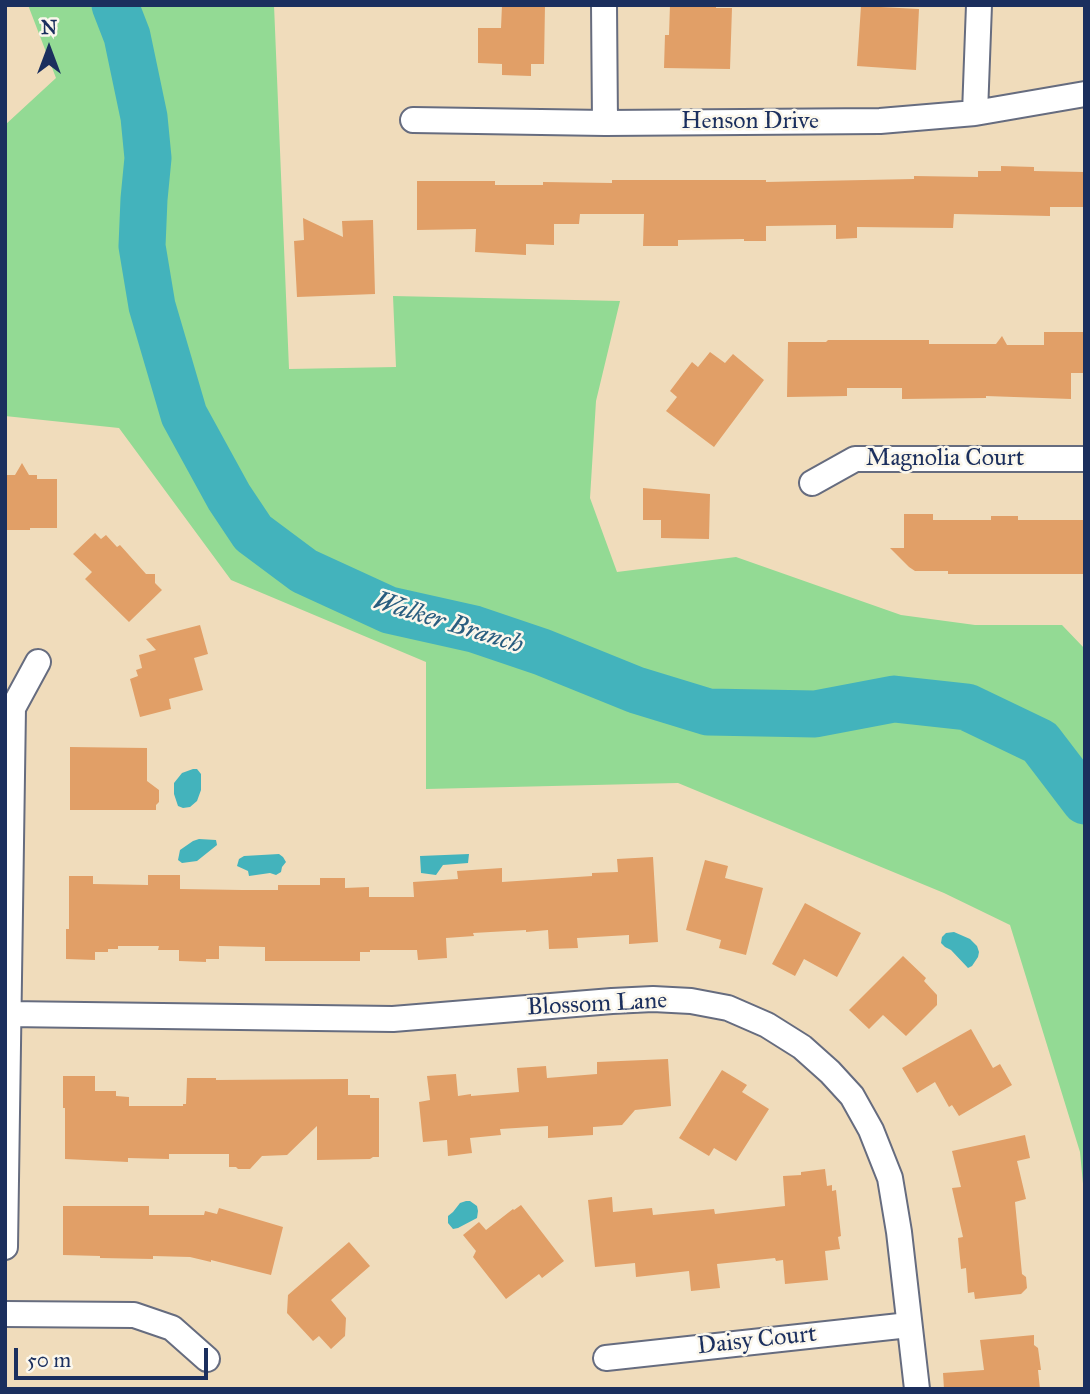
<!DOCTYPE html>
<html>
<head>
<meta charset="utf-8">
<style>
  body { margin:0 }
  #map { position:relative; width:1090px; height:1394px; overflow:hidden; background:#f0dcbb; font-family:"IM FELL Great Primer",serif }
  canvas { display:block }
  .frame { position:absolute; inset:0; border:7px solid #1b2f5e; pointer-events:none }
  .north { position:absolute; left:14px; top:14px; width:70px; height:70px; -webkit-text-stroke:5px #fbf7ec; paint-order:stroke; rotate:0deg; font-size:19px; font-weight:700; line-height:28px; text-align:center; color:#1b2f5e }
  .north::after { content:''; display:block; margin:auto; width:24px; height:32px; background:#1b2f5e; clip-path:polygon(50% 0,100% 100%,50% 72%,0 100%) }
  .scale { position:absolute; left:14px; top:1348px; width:194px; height:32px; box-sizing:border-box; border:4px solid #1b2f5e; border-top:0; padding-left:9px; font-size:21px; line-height:24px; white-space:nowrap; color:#1b2f5e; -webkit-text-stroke:5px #fbf7ec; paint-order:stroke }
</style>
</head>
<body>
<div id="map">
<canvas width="1090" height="1394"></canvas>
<div class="frame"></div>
<div class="north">N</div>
<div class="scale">50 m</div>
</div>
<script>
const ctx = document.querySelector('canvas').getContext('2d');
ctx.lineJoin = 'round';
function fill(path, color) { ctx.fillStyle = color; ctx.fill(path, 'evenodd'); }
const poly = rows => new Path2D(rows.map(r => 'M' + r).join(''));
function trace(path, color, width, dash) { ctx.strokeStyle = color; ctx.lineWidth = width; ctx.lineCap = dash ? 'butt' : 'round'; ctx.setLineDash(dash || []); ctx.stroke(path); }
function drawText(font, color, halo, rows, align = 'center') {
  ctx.font = font + ' "IM FELL Great Primer",serif'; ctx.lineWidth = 5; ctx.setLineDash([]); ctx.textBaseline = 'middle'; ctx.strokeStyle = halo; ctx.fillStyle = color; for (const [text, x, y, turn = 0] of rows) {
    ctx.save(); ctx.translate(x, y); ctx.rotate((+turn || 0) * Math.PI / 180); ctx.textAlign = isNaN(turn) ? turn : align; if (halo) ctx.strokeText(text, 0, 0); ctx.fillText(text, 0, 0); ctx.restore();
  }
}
const green = poly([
  [28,5,274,5,289,369,396,367,393,296,620,301,596,401,590,498,617,572,736,557,901,615,975,625,1062,625,1085,649,1085,1205,1080,1152,1010,925,944,893,678,783,426,789,426,662,231,580,119,428,5,416,5,125,56,78]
]);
const water = poly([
  [193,769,197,769,201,774,201,790,197,801,190,807,183,808,178,806,174,794,174,783,182,773],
  [199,839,216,840,217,845,197,861,182,863,178,860,180,850,193,841],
  [279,854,283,857,286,862,282,867,281,872,276,875,270,873,249,876,248,871,237,866,239,859,244,856],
  [469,854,468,863,443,865,436,875,421,873,420,856],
  [954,932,970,939,977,946,979,952,978,957,972,966,968,968,951,950,945,947,941,943,942,937,946,933],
  [466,1201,470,1201,477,1206,478,1211,477,1218,458,1228,453,1229,448,1223,448,1216,453,1212,460,1203]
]);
const river = poly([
  [115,5,127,36,144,117,148,158,144,199,142,246,152,306,184,415,229,497,253,533,304,571,389,610,474,629,542,652,636,690,708,712,815,714,894,699,967,707,1040,742,1085,801]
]);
const building = poly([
  [502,5,545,5,544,64,531,64,531,76,502,75,502,64,478,63,478,28,501,28],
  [670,5,716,5,716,8,732,8,730,69,664,68,665,35,669,35],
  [861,6,919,9,916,70,857,66],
  [1001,166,1034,167,1034,171,1085,172,1085,207,1050,207,1050,216,954,214,953,228,857,227,857,238,836,239,836,225,766,226,766,241,744,241,744,239,678,240,678,246,643,246,644,214,580,214,579,224,554,224,554,245,526,244,526,255,475,252,476,229,417,230,417,181,495,181,495,185,543,185,543,182,612,183,612,180,766,180,766,182,914,179,914,176,978,177,978,171,1001,171],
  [303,218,343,237,342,221,373,220,375,294,297,297,294,241,304,240],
  [1044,332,1085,332,1085,373,1071,373,1071,399,986,396,986,398,902,399,902,388,847,388,847,396,787,397,788,342,826,342,828,340,929,340,929,344,996,344,1002,336,1007,345,1044,345],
  [710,352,725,363,733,354,764,380,714,447,666,411,677,397,670,391,692,362,698,367],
  [22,463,29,475,37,475,37,479,57,479,57,528,30,528,30,530,5,530,5,475,15,475],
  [643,488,710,494,709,539,661,538,661,520,643,520],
  [904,514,933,514,933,520,991,520,991,516,1018,516,1018,520,1085,520,1085,574,948,574,948,571,915,571,909,567,890,548,904,548],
  [95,533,101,539,106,535,117,547,120,545,146,574,155,574,155,583,162,590,129,622,85,579,92,572,73,554],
  [200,625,208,654,194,658,203,690,169,699,171,709,140,717,130,679,138,676,136,670,142,668,139,655,156,650,146,639],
  [70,747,147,748,147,781,159,790,159,802,156,805,156,810,70,810],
  [653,857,658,942,629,944,629,935,577,938,578,948,549,949,548,930,526,932,526,930,473,933,474,936,446,938,447,958,418,960,417,950,370,950,370,952,360,952,360,961,265,961,265,947,219,946,219,959,206,959,206,962,179,961,179,950,158,950,159,946,118,946,118,949,108,949,108,952,95,952,95,960,66,959,66,929,69,929,69,876,93,876,93,884,148,885,148,875,180,875,180,889,242,890,278,890,278,885,320,885,320,878,345,878,345,888,369,887,369,897,414,897,413,882,458,879,457,871,502,868,502,882,592,876,592,873,618,872,617,859],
  [705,860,728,866,725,878,763,888,746,955,719,948,721,940,686,930],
  [805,903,861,933,837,977,804,959,795,976,772,964],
  [903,956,926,978,924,981,937,995,937,1005,906,1036,883,1015,869,1029,849,1010],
  [971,1029,993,1068,1000,1064,1012,1085,959,1116,952,1105,949,1107,935,1082,917,1093,902,1068],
  [668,1059,671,1106,635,1110,622,1125,593,1127,593,1135,548,1138,548,1126,500,1129,501,1135,470,1138,472,1153,448,1156,447,1140,423,1142,419,1102,430,1100,427,1076,456,1074,458,1096,471,1094,471,1096,519,1092,517,1068,546,1066,547,1078,597,1074,597,1062],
  [722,1070,747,1085,742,1092,769,1109,736,1161,714,1148,709,1156,679,1138],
  [63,1076,95,1076,95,1091,116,1091,116,1096,129,1097,129,1106,183,1106,183,1104,186,1104,187,1078,216,1078,216,1080,348,1079,348,1095,370,1095,370,1098,379,1098,379,1157,373,1157,370,1159,317,1160,317,1126,287,1155,262,1156,250,1169,238,1169,236,1167,229,1167,229,1154,169,1154,169,1159,128,1158,128,1162,65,1159,65,1108,63,1108],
  [1025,1135,1030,1158,1017,1161,1026,1199,1015,1202,1022,1274,1026,1277,1027,1288,1021,1294,975,1299,974,1292,968,1293,966,1268,961,1269,958,1238,963,1237,952,1188,961,1187,952,1151],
  [825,1169,827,1186,832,1185,832,1191,836,1190,841,1236,838,1237,840,1249,825,1251,828,1280,785,1284,783,1260,776,1261,775,1258,717,1264,720,1288,691,1291,689,1271,636,1277,635,1263,595,1267,588,1200,612,1197,613,1212,652,1208,653,1215,714,1209,715,1214,785,1206,783,1176,801,1175,801,1172],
  [521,1205,564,1261,542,1278,539,1274,506,1299,473,1257,476,1251,463,1235,479,1222,486,1230,513,1209,514,1210],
  [63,1206,149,1206,149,1215,204,1215,205,1211,217,1214,219,1208,283,1227,271,1275,211,1260,211,1262,190,1257,153,1256,153,1259,100,1258,100,1256,63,1255],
  [349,1242,370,1266,331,1300,346,1318,345,1336,331,1349,319,1336,313,1341,287,1313,288,1295],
  [1034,1335,1034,1345,1038,1348,1041,1370,1038,1370,1040,1389,944,1389,943,1373,984,1370,980,1340]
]);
const minor = poly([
  [604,5,605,123],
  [975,113,979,5],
  [413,120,605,123,880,121,975,113,1085,94],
  [812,483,855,459,1085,459],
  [8,1014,393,1019,612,1001,653,999,691,1001,728,1008,767,1025,802,1047,830,1072,852,1096,871,1130,890,1178,899,1232,917,1389],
  [5,1247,13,708,38,662],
  [5,1314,134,1315,172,1328,207,1359],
  [606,1358,909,1325]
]);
const streetNames = [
  ["Henson Drive",750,122],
  ["Magnolia Court",945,459],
  ["Blossom Lane",597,1005,-3],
  ["Daisy Court",757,1341,-6]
];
const waterNames = [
  ["Walker Branch",448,624,17]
];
fill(green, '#93da94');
fill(water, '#43b3bc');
trace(river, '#43b3bc', 47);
fill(building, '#e19f67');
trace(minor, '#666c7f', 28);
trace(minor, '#fff', 24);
drawText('24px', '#1b2f5e', '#fbf7ec', streetNames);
drawText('italic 26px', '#295d7f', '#fbf7ec', waterNames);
</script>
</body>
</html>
